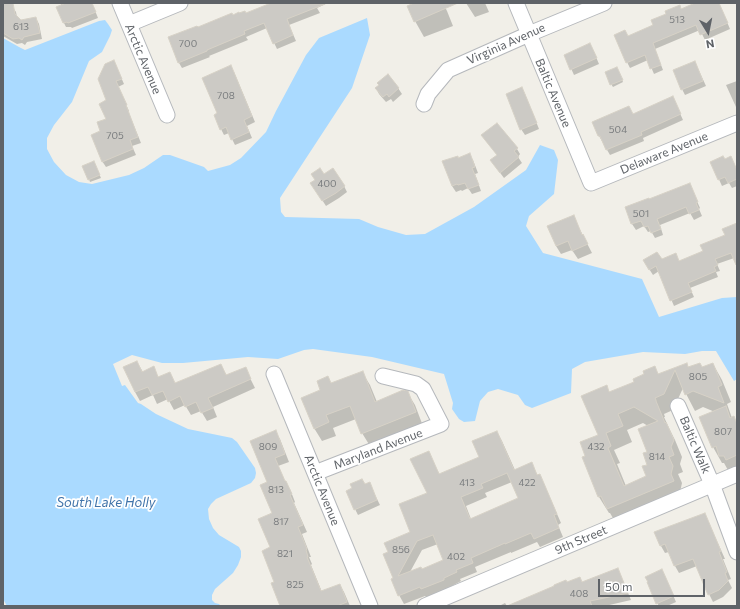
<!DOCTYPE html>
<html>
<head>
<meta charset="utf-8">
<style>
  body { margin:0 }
  #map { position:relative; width:740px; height:609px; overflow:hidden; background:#f1efe8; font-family:Commissioner,sans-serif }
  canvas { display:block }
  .frame { position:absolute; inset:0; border:4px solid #5f6368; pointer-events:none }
  .north { position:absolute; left:688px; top:12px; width:40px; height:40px; -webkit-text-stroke:3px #fff; paint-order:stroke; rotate:170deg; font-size:11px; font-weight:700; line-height:16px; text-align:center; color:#5f6368 }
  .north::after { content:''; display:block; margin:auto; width:14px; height:18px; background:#5f6368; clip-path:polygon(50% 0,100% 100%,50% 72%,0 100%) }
  .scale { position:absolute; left:598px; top:579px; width:107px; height:18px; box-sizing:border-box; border:2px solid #5f6368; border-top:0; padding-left:5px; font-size:12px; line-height:14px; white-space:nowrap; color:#5f6368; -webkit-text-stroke:3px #fff; paint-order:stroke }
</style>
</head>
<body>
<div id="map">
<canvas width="740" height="609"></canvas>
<div class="frame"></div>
<div class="north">N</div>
<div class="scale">50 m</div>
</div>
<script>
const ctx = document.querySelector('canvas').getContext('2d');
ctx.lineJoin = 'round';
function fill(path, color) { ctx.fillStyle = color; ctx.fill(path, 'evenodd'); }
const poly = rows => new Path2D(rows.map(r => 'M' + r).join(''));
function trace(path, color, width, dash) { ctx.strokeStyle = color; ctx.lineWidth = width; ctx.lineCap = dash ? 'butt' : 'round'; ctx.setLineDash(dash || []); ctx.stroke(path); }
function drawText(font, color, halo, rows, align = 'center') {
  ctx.font = font + ' Commissioner,sans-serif'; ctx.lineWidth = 3.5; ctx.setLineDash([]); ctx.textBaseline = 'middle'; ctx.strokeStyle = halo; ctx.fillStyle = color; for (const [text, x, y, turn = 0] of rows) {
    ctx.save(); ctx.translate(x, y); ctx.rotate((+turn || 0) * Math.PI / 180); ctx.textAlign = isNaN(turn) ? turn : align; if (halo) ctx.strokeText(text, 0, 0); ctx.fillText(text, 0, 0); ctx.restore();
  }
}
const water = poly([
  [367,18,370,35,352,88,280,198,281,212,285,217,359,219,378,227,406,235,425,234,474,207,526,170,540,145,554,150,558,160,554,194,529,216,526,226,543,253,642,279,659,317,722,298,737,297,737,379,734,381,716,351,702,351,685,354,643,352,585,362,572,369,571,393,532,408,525,405,518,395,498,389,488,392,480,401,475,421,464,422,459,419,452,409,453,403,444,374,372,357,313,349,304,350,278,359,248,357,183,363,162,363,132,355,113,364,122,386,125,385,138,403,141,404,156,414,188,429,232,438,237,442,255,468,256,473,255,478,251,483,216,499,211,504,208,509,209,519,213,528,219,535,239,547,241,551,241,557,238,565,233,573,215,589,212,595,212,600,215,603,219,604,221,606,7,606,3,599,3,38,19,47,25,50,99,21,105,20,108,24,112,30,110,36,102,52,89,61,72,102,54,125,47,138,47,149,54,162,66,175,79,182,92,184,129,175,144,168,163,155,170,155,204,167,208,171,230,165,241,158,266,132,276,111,306,55,319,38]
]);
const shadow = poly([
  [60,3,92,3,98,18,72,28,71,27,66,27,63,21,62,6],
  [274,3,328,3,317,8,320,13,289,25,296,41,277,49,267,28,246,37,248,40,209,56,210,57,182,68,179,63,169,38,232,16,246,14],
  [417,3,443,3,447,11,453,26,424,37,415,21],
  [466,3,485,3,489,12,475,17],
  [697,3,719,3,730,29,705,40,700,30,655,49,663,70,654,74,648,60,630,68,627,62,628,37,654,25,681,10],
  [3,5,12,6,16,12,17,17,21,21,36,18,39,24,42,39,27,42,25,45,22,43,17,44,3,36],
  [593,50,599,64,574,75,565,55],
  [114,61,124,84,118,87,129,111,128,111,141,143,132,146,136,155,106,167,102,161,102,132,107,120,108,101],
  [695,62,706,86,685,95,682,89],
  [618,71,623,82,613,87,611,84],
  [234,72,255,122,247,126,252,138,235,145,229,133,224,135,221,129,218,114],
  [737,81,737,107,736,107,726,85],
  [380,85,398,88,402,94,393,102,391,99,386,102,379,94,376,88],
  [525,94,539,129,525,135,521,129],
  [673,98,683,120,643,138,644,141,610,155,599,136,633,115],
  [497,124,517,149,520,154,518,157,522,163,504,178,495,166,492,161,498,156,486,141,483,136],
  [470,155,473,160,478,173,475,174,481,191,472,194,468,188,462,191,461,190,456,192,452,186,444,162,458,159],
  [711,162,737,170,737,186,732,188,729,183,722,186],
  [95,165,101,178,90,182,89,179],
  [324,176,344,186,347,192,339,198,326,206,315,189],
  [692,190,700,208,699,209,702,216,694,220,690,213,660,225,663,235,655,238,651,231,648,232,644,226,636,230,632,224,626,207,649,200],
  [573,216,592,253,578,259,572,250,561,254,556,246],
  [737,224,737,257,717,264,720,271,716,272,718,277,690,288,694,297,674,306,659,271,653,275,644,261,661,261,679,262,704,251,726,236],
  [137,362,143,372,153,368,159,378,175,384,221,365,227,376,245,368,255,388,213,407,217,417,207,421,201,411,191,415,185,405,174,410,168,399,157,404,153,395,140,401,135,392,125,368],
  [686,364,689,368,702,369,713,364,722,380,731,402,727,404,732,418,733,418,737,424,737,475,729,472,724,463,722,463,713,447,715,412,703,407,695,411,683,388,673,410,664,414,665,417,664,417,670,430,675,440,682,457,680,464,683,472,678,474,682,483,680,492,617,525,610,513,609,513,599,497,583,458,586,456,599,436,606,386,610,393,635,382,655,368,659,375],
  [643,423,648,426,648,465,647,477,626,486,617,464,620,463,614,450,632,442,627,430],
  [362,372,370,385,377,402,407,392,415,405,423,426,370,446,362,433,356,419,333,428,336,436,322,441,314,428,332,384],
  [275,432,280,439,289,462,278,466,285,482,290,489,295,502,294,503,307,532,302,534,311,557,309,557,312,564,311,565,322,592,340,585,344,592,350,606,281,606,275,582,271,548,273,514,268,482],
  [497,432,502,441,515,470,531,463,538,476,539,475,544,484,561,523,558,525,563,537,540,547,537,542,511,553,511,552,475,567,477,572,460,579,461,581,448,588,448,589,427,598,425,596,404,604,399,595,394,579,389,552,411,533,428,493,428,452,440,475,480,457],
  [512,482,519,499,471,519,466,506,487,497,485,493],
  [438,544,445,560,422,570,410,572,422,550],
  [369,483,380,505,358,515,355,509],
  [708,521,725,559,723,559,731,579,728,580,732,588,723,597,713,602,709,594,697,566,679,573,675,566,669,552,665,553,661,546,655,533],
  [617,569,621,576,631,600,605,606,499,606,505,603,507,606,531,596,532,597,567,583,582,583],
  [665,576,676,602,667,606,659,606,657,603]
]);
const building = poly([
  [3,3,13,3,15,14,21,20,36,17,40,33,24,37,22,40,19,38,13,39,3,33,3,3],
  [66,3,92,3,96,12,68,23,67,22,63,23,56,7,66,3],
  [271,3,325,4,287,19,293,35,273,44,264,23,244,31,245,34,207,50,207,51,178,63,168,37,197,26,198,27,232,13,233,15,239,12,239,13,245,11,246,13,271,3],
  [414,3,458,3,414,22,407,6,414,3],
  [695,3,719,3,728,23,700,35,696,25,653,43,661,65,650,69,645,55,626,63,614,35,625,30,628,36,653,25,651,20,666,14,665,11,680,5,681,9,695,3],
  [590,43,597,58,570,70,564,55,590,43],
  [114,60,122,79,116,81,127,105,126,105,138,137,130,140,133,149,102,162,91,135,100,131,97,122,106,119,99,104,106,100,98,79,105,64,114,60],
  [695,61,703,81,681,90,673,70,695,61],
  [231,65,252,116,244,120,249,132,231,140,226,127,220,130,214,115,217,113,202,78,231,65],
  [617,67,623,80,610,85,605,72,617,67],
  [388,74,399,88,389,97,387,94,383,97,375,88,379,85,377,83,388,74],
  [522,87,537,123,520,130,506,94,522,87],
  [673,96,681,114,641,132,642,135,606,150,600,136,598,136,592,122,629,106,633,114,673,96],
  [497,123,518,148,514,151,519,157,500,173,490,160,497,155,481,135,497,123],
  [470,153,475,167,472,168,479,185,468,189,465,183,458,185,457,184,452,186,442,161,458,156,458,158,470,153],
  [723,156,725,159,731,156,737,170,737,179,728,183,725,177,718,180,710,162,723,156],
  [94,161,100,175,88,180,82,166,94,161],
  [320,168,324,174,333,168,345,186,336,193,322,201,310,183,315,180,311,174,320,168],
  [690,183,698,202,696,203,699,210,689,214,686,207,657,219,661,229,651,233,648,226,644,227,641,221,631,224,625,207,649,198,649,199,690,183],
  [574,215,582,235,583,234,588,244,572,251,568,241,556,246,547,226,574,215],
  [737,223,737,264,736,265,731,253,715,259,718,265,714,267,716,271,688,283,692,292,670,301,656,266,649,270,643,260,657,252,662,259,676,253,679,261,703,251,700,245,725,235,722,229,737,223],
  [137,361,142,372,154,366,158,377,170,372,175,383,221,364,226,375,246,367,251,379,208,398,213,408,201,413,196,402,185,407,180,396,168,402,163,391,152,395,148,387,135,392,123,367,137,361],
  [687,363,688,367,700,363,702,367,713,363,722,385,718,387,724,403,693,391,685,395,675,370,664,394,655,398,656,400,656,401,665,423,666,422,674,440,671,447,674,455,669,457,673,466,671,474,674,481,607,509,601,496,598,497,582,457,585,456,580,442,598,435,581,396,607,385,609,392,634,382,633,379,644,374,643,371,655,366,658,374,687,363],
  [634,407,658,421,638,429,647,452,643,453,647,465,642,466,646,476,624,486,608,448,611,446,606,433,623,426,618,414,634,407],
  [363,371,375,402,403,390,408,391,416,412,361,434,350,406,326,415,329,422,314,429,301,398,320,390,317,381,328,376,331,383,363,371],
  [726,406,730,418,734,416,737,424,737,455,726,460,724,456,719,456,716,446,712,448,699,417,726,406],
  [276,430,285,454,275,458,285,481,286,481,292,494,290,495,303,525,298,527,307,549,306,550,308,557,307,557,321,591,340,584,347,602,337,606,280,606,271,583,274,582,262,551,270,547,258,519,272,513,260,485,267,482,250,441,276,430],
  [497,431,514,470,532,462,537,475,540,474,557,514,554,515,559,528,534,539,531,533,505,544,505,543,471,558,473,563,456,570,457,572,444,578,444,580,421,589,420,587,398,596,391,579,393,578,383,554,388,552,384,543,410,532,399,504,427,493,410,459,429,451,439,474,479,457,472,441,497,431],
  [507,473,518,498,470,519,461,497,483,488,481,484,507,473],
  [433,535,443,560,422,569,421,567,398,576,417,541,433,535],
  [362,479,365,484,370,482,377,500,354,510,346,491,352,488,350,484,362,479],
  [705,513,721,551,719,552,727,572,725,573,728,581,719,590,708,595,693,559,674,566,665,544,660,546,654,532,705,513],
  [618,568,628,593,590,601,592,606,507,606,554,586,554,585,566,580,567,582,580,577,582,582,618,568],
  [662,569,674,596,656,604,647,582,648,582,645,577,662,569]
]);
const street = poly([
  [120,3,167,115],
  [516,3,591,183,737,123],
  [129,24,180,3],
  [424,104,428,94,448,70,529,34,604,3],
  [274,374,370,606],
  [678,406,712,484,737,552],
  [315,473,441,424,423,389,416,384,383,376],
  [425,606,737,474]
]);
const numberNames = [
  ["513",677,20],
  ["613",21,27],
  ["700",188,44],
  ["708",226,96],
  ["504",618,130],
  ["705",115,136],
  ["400",327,184],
  ["501",641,214],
  ["805",698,377],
  ["807",723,432],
  ["809",268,447],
  ["432",596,447],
  ["814",657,457],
  ["413",467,483],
  ["422",527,483],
  ["813",276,490],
  ["817",281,522],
  ["856",401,550],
  ["821",285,554],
  ["402",456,557],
  ["825",295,585],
  ["408",579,594]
];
const streetNames = [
  ["Virginia Avenue",506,44,-24],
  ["Arctic Avenue",143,59,67],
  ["Baltic Avenue",553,93,67],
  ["Delaware Avenue",664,153,-22],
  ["Baltic Walk",695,445,67],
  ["Maryland Avenue",378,449,-21],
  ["Arctic Avenue",322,490,68],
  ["9th Street",581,540,-23]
];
const waterNames = [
  ["South Lake Holly",106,503]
];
fill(water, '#aadaff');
fill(shadow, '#0003');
fill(building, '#cccac5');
trace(building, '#d6d1c6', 1);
trace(street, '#b5b8bc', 17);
trace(street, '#fff', 15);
drawText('10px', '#7a7d7f', null, numberNames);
drawText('12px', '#5f6368', '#fff', streetNames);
drawText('italic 13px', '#4174aa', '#fff', waterNames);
</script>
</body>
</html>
